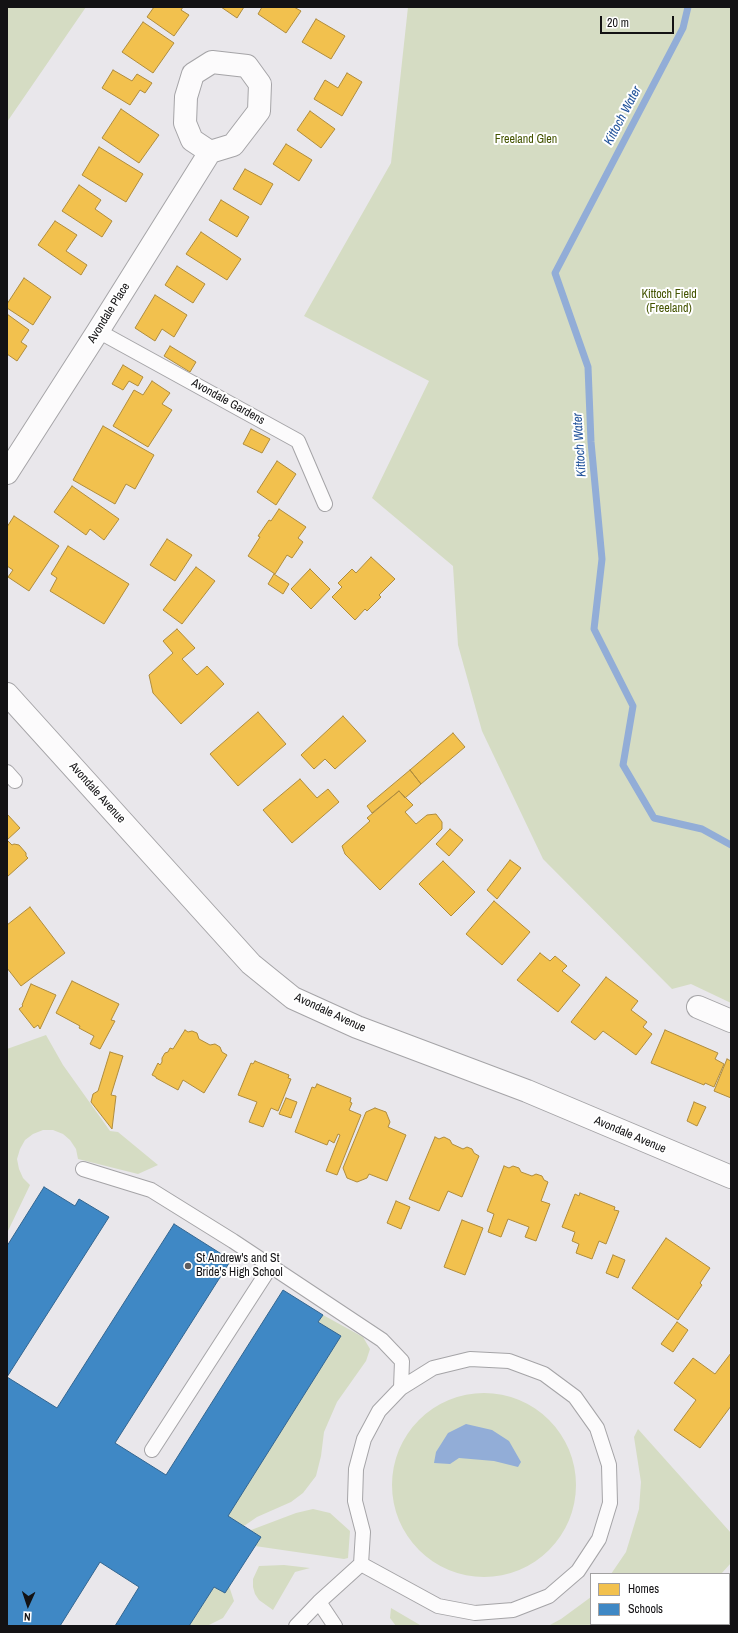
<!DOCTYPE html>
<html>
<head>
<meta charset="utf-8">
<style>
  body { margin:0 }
  #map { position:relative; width:738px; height:1633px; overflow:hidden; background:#e9e7eb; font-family:"Archivo Narrow",sans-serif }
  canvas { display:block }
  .frame { position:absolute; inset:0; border:8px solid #131214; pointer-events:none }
  .legend { position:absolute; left:590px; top:1573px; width:140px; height:52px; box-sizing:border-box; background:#fff; border:1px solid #a1a0a1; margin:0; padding:5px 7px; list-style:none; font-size:12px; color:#131214 }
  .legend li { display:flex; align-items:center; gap:8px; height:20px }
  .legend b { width:20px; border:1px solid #a1a0a1 }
  .north { position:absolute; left:8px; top:1585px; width:40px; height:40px; -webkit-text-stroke:3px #fff; paint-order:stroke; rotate:183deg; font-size:11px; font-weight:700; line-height:16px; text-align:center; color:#131214 }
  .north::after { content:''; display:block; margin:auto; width:14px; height:18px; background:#131214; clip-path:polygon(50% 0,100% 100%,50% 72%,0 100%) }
  .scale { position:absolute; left:600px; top:16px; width:74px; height:18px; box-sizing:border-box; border:2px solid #131214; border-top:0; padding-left:5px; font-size:12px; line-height:14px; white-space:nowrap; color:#131214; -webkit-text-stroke:3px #fff; paint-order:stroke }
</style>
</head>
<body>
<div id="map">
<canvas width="738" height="1633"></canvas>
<div class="frame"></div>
<ul class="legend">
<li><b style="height:11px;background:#f2c14e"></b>Homes</li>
<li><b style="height:11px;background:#3f88c5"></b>Schools</li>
</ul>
<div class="north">N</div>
<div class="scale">20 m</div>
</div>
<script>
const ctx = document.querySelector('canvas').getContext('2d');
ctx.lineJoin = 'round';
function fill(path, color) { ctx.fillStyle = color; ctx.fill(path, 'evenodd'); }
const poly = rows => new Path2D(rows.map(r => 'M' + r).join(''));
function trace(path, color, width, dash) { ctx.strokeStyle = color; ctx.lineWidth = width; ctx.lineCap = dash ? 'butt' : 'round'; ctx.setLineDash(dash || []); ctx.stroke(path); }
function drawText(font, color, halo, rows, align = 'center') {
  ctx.font = font + ' "Archivo Narrow",sans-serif'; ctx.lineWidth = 4; ctx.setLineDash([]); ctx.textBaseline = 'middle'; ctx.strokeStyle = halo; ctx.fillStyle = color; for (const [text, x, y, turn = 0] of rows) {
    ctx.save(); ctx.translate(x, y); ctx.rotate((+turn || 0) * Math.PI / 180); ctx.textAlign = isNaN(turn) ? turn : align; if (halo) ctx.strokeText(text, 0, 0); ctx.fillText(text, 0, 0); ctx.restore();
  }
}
const green = poly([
  [7,7,86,7,7,122],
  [408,7,731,7,731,1003,691,984,672,989,543,859,482,731,458,645,453,566,372,498,429,381,304,316,391,163],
  [46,1035,63,1065,110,1131,118,1132,158,1165,138,1174,78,1159,76,1149,70,1140,63,1134,53,1130,43,1130,33,1134,25,1140,20,1149,17,1159,19,1169,23,1178,30,1185,7,1233,7,1049],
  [323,1315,363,1337,370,1349,366,1361,337,1402,324,1432,321,1456,316,1476,303,1493,291,1502,257,1517,244,1526,228,1516,341,1336,318,1322],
  '392 1485a92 92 0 1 1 184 0a92 92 0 1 1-184 0Z',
  [638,1429,731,1533,731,1563,721,1574,611,1574,626,1552,639,1509,641,1482,634,1437],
  [313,1509,330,1513,350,1531,348,1558,344,1559,255,1546,261,1537,251,1530,296,1513],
  [284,1565,310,1568,295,1572,273,1610,259,1600,255,1594,253,1587,253,1579,259,1566],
  [229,1586,234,1601,223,1618,207,1626,189,1626,214,1587,225,1593],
  [591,1597,591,1624,678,1624,677,1626,548,1626,561,1619],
  [391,1608,420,1625,423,1626,396,1626,390,1618]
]);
const water = poly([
  [466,1424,492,1430,509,1441,521,1462,518,1467,494,1461,459,1458,450,1464,434,1463,436,1452,448,1433]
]);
const homes = poly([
  [154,7,183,7,181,10,189,15,174,36,147,17,154,7],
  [221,7,244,7,237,18,221,7],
  [262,7,294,7,301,11,286,33,258,14,262,7],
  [316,19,345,36,331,59,302,42,316,19],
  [143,22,174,43,153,73,122,52,143,22],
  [113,70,132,81,137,74,152,83,145,93,140,90,130,105,102,88,113,70],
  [347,73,362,82,342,116,314,99,325,80,338,88,347,73],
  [121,109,159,135,139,163,102,138,121,109],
  [310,111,335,129,321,148,297,130,310,111],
  [286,144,312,160,299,181,273,164,286,144],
  [99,147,143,174,126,202,82,175,99,147],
  [245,169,273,184,261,205,233,189,245,169],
  [79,185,101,200,95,209,112,221,102,237,62,211,79,185],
  [221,200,249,217,237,237,209,220,221,200],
  [55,221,77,235,66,251,87,265,81,275,38,245,55,221],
  [201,232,241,259,227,280,186,254,201,232],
  [177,266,205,284,193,303,165,285,177,266],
  [24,278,51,297,33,325,7,308,7,304,24,278],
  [155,295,187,315,174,337,162,329,155,341,135,328,155,295],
  [7,314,29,330,21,342,27,346,17,361,7,354,7,314],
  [170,346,196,362,190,372,164,356,170,346],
  [123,365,143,377,138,386,129,381,123,390,112,384,123,365],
  [152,381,170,393,162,404,172,410,148,447,113,426,134,390,143,395,152,381],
  [103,426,154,455,135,489,126,484,115,504,73,480,103,426],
  [251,429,270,439,262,453,243,444,251,429],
  [277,461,296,474,276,505,257,492,277,461],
  [72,486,119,519,104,540,90,529,86,535,54,512,72,486],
  [279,509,306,527,298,538,303,542,292,558,287,555,275,574,248,556,260,537,258,536,269,520,271,521,279,509],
  [14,516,59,546,29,591,8,577,13,570,7,566,7,527,14,516],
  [167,539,192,555,175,581,150,565,167,539],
  [68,546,129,584,104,624,50,591,57,578,51,574,68,546],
  [371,557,395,579,379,595,381,597,367,611,365,609,355,620,332,597,342,587,338,583,352,569,356,573,371,557],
  [196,567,215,581,182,624,163,610,196,567],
  [310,569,330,589,311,609,291,589,310,569],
  [274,574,289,584,283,594,268,584,274,574],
  [177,629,195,648,182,659,197,675,207,666,224,684,181,724,153,693,149,675,173,653,163,641,177,629],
  [258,712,286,744,238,786,210,754,258,712],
  [343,716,366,741,335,769,325,759,314,769,301,755,343,716],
  [453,733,465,747,421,784,410,770,453,733],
  [410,770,421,784,405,798,399,791,372,813,367,806,410,770],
  [300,779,317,798,328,789,339,802,292,843,263,810,300,779],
  [399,791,413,805,405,812,416,824,427,815,436,814,442,822,442,829,380,890,345,854,342,846,370,821,367,818,399,791],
  [7,814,20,828,7,840,7,814],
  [450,829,463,840,449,856,436,844,450,829],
  [7,840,12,845,14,844,19,845,26,853,26,856,28,858,7,877,7,840],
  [510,860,521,868,497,899,487,890,510,860],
  [443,861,475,892,451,916,419,884,443,861],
  [494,901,530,932,502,965,466,934,494,901],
  [30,907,65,953,21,986,7,968,7,925,30,907],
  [540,953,550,961,555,956,567,966,562,971,580,985,558,1012,517,980,540,953],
  [606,977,638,1001,631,1010,647,1022,643,1027,652,1034,636,1055,603,1031,595,1040,571,1022,606,977],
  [72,981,119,1004,111,1020,115,1021,100,1049,90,1044,94,1036,79,1028,80,1026,56,1013,72,981],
  [31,984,56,995,40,1029,38,1025,34,1028,19,1009,23,1006,22,1005,31,984],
  [185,1030,188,1032,192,1031,197,1033,199,1039,210,1045,215,1044,220,1047,222,1052,227,1055,204,1093,183,1080,178,1090,156,1078,156,1077,152,1075,158,1063,160,1065,162,1062,162,1058,165,1053,168,1052,170,1048,173,1049,185,1030],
  [665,1030,718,1053,715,1059,724,1064,714,1087,705,1083,704,1085,651,1063,665,1030],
  [110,1052,123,1056,111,1095,116,1096,112,1129,91,1102,93,1094,98,1091,110,1052],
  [727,1059,731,1061,731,1098,714,1091,727,1059],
  [255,1061,289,1075,288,1078,291,1079,278,1111,271,1108,263,1127,249,1122,257,1102,238,1095,251,1063,253,1064,255,1061],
  [317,1084,351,1098,350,1102,352,1103,349,1110,361,1115,337,1175,326,1171,340,1135,338,1134,334,1143,329,1140,327,1145,295,1132,312,1087,315,1088,317,1084],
  [286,1098,297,1102,291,1118,279,1114,286,1098],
  [694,1102,706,1107,697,1126,687,1121,694,1102],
  [375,1108,386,1112,390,1122,388,1127,406,1135,387,1181,369,1174,367,1178,357,1182,347,1178,343,1168,366,1112,375,1108],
  [435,1137,439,1139,444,1137,450,1140,452,1144,463,1149,467,1147,472,1149,474,1153,479,1156,462,1197,448,1191,439,1211,409,1199,435,1137],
  [504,1166,509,1168,513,1166,519,1168,521,1172,532,1176,536,1174,542,1176,544,1180,548,1182,541,1201,550,1204,536,1241,525,1237,529,1227,508,1219,501,1237,488,1232,494,1214,487,1211,504,1166],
  [580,1193,615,1207,614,1210,619,1211,606,1244,599,1241,592,1259,576,1253,579,1244,572,1241,575,1232,562,1227,575,1194,579,1196,580,1193],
  [396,1201,410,1207,401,1229,387,1223,396,1201],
  [462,1220,483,1228,465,1275,444,1267,462,1220],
  [666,1238,710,1268,700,1283,702,1285,678,1320,632,1288,666,1238],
  [613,1255,625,1260,618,1278,606,1273,613,1255],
  [677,1322,688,1330,673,1352,661,1344,677,1322],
  [731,1353,731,1406,700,1448,674,1430,696,1400,674,1383,693,1358,715,1374,731,1353],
  [731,1583,731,1624,729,1622,729,1585,731,1583]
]);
const schools = poly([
  [44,1187,75,1206,79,1199,109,1217,7,1377,7,1246,44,1187],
  [174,1224,231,1260,115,1443,166,1475,283,1290,323,1315,318,1322,341,1336,228,1516,261,1537,225,1593,214,1587,189,1626,115,1626,139,1587,100,1562,60,1626,7,1626,7,1377,57,1408,174,1224]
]);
const stream = poly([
  [688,7,683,28,555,273,588,367,591,442,602,559,594,629,633,706,623,765,654,818,702,829,731,845]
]);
const lane = poly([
  [98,331,298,441,325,504],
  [7,772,15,781],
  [83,1169,151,1190,233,1241,382,1340,402,1361,401,1388],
  [470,1359,509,1361,544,1374,575,1397,597,1428,609,1465,610,1503,599,1539,578,1571,549,1596,513,1610,475,1613,438,1606,361,1564,363,1532,355,1501,356,1469,364,1439,379,1411,401,1388,433,1368,470,1359],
  [152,1450,271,1266],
  [319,1602,335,1626],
  [296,1626,319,1602,361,1564]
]);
const street = poly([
  [7,473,98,331,210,152,233,145,259,111,260,84,247,66,212,62,193,74,186,97,185,123,192,140,210,152],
  [7,694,251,964,293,998,357,1027,527,1091,731,1177],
  [698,1007,731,1021]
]);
const markers = [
  [188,1266,4,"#5e5d5f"]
];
const parkNames = [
  ["Freeland Glen",526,140],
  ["Kittoch Field",669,295],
  ["(Freeland)",669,309]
];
const streetNames = [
  ["Avondale Place",109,313,-58],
  ["Avondale Gardens",228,402,29],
  ["Avondale Avenue",97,793,48],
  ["Avondale Avenue",330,1013,25],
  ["Avondale Avenue",630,1135,23]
];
const poiNames = [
  ["St Andrew's and St",196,1259],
  ["Bride's High School",196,1273]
];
const waterNames = [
  ["Kittoch Water",623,116,-62],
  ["Kittoch Water",580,445,-94]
];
fill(green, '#d5dcc3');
fill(water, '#92add7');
fill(homes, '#f2c14e');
trace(homes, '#af8c3d', 1);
fill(schools, '#3f88c5');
trace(schools, '#326590', 1);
trace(stream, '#92add7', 7);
trace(lane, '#a5a4a7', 16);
trace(street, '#a5a4a7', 24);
trace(lane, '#fcfbfc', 14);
trace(street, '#fcfbfc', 22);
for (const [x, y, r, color] of markers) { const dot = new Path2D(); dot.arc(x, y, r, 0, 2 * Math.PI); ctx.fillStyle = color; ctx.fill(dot); trace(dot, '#fff', 1.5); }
drawText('12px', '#445400', '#fff', parkNames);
drawText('12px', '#131214', '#fff', streetNames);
drawText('12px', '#131214', '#fff', poiNames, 'left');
drawText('italic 13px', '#24559c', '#fff', waterNames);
</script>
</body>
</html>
